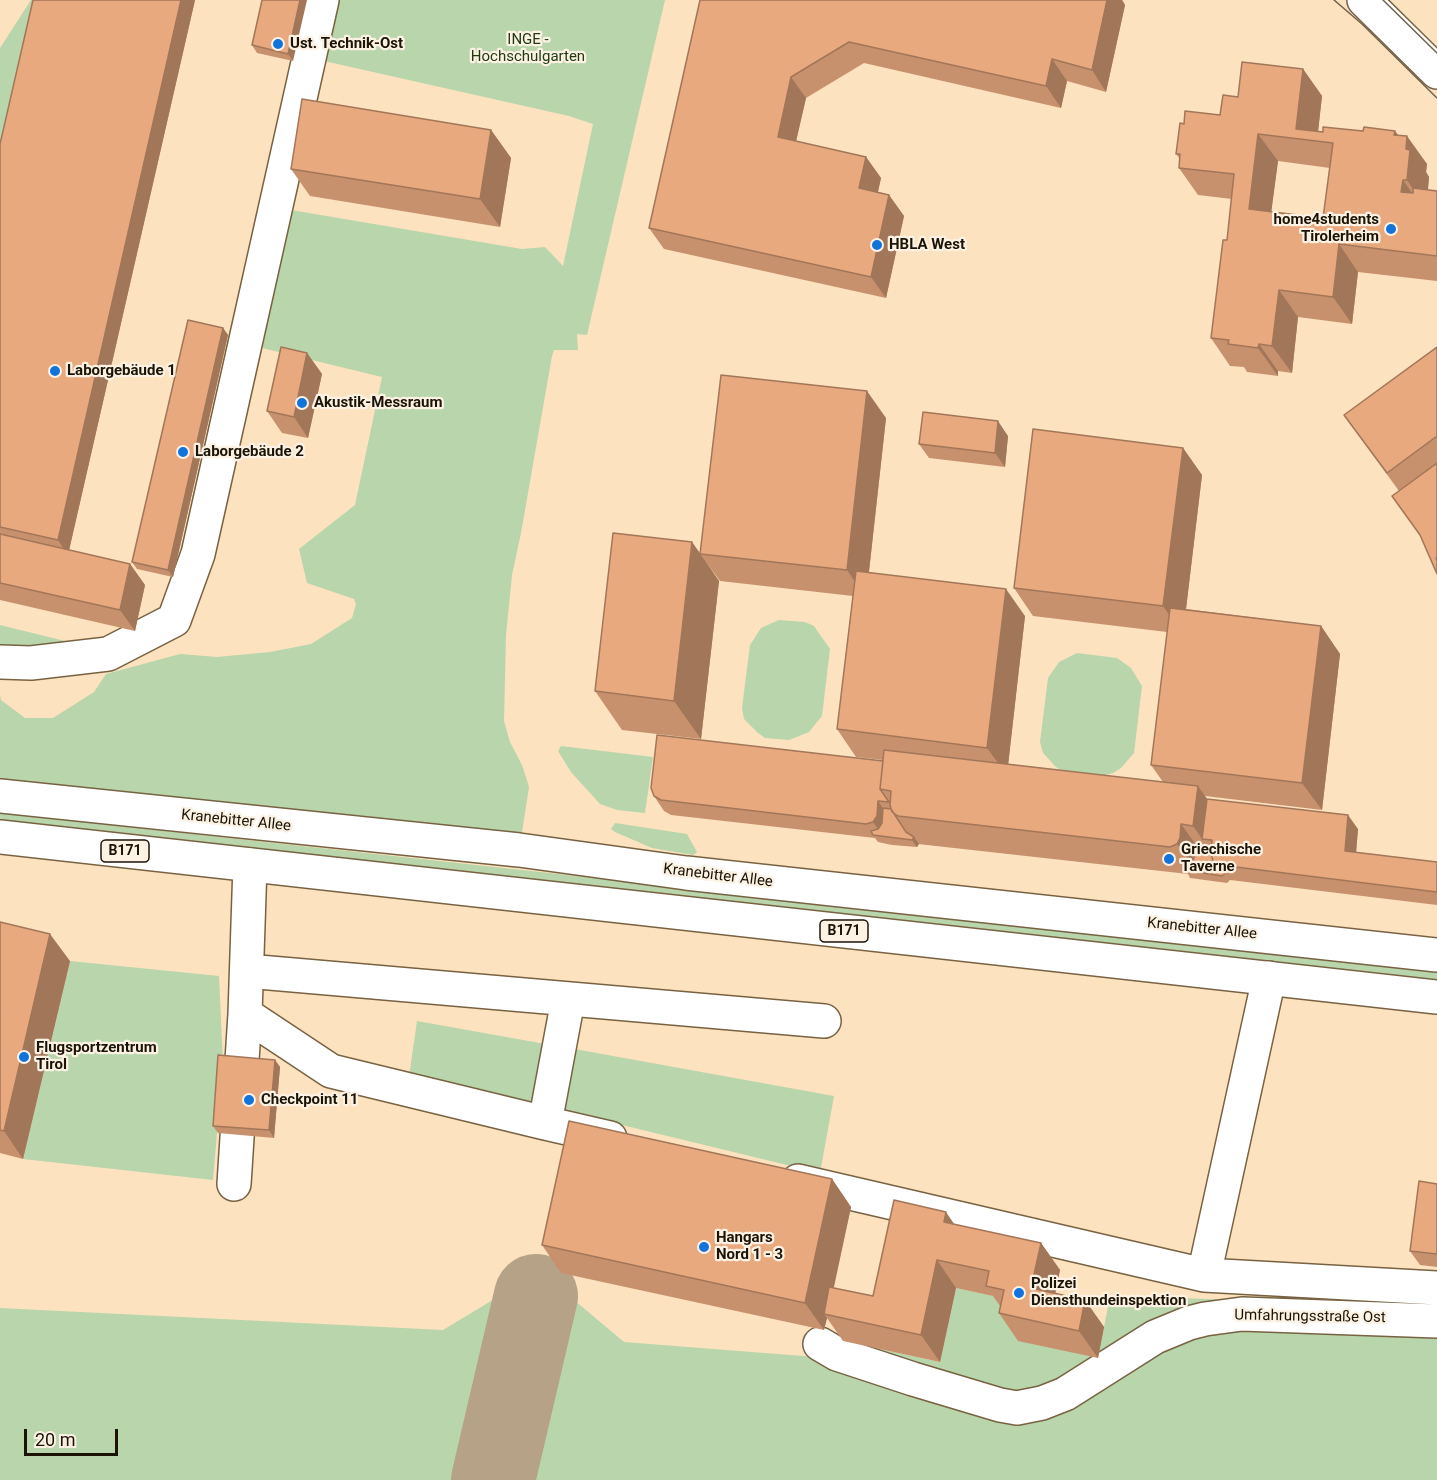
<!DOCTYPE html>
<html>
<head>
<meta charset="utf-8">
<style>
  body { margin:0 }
  #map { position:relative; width:1437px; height:1480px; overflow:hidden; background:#fce2bf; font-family:Roboto,sans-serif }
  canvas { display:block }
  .scale { position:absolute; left:24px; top:1429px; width:94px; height:27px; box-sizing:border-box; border:3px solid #1c1307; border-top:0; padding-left:8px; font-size:18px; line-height:21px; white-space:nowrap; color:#1c1307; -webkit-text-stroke:4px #fcf2e4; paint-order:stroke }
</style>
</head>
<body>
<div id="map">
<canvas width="1437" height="1480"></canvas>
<div class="scale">20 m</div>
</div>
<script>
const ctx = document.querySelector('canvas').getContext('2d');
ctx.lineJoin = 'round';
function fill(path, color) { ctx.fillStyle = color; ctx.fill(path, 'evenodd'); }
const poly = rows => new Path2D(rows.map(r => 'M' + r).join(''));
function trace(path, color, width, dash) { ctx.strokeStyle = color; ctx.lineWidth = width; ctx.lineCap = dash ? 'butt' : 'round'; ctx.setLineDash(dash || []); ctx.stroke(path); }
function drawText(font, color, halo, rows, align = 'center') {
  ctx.font = font + ' Roboto,sans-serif'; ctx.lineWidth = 4.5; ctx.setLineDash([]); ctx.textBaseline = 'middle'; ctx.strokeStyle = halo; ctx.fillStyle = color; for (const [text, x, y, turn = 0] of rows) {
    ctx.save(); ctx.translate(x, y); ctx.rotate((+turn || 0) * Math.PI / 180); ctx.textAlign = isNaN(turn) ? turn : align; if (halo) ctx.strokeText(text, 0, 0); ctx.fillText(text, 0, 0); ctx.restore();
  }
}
const green = poly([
  [31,0,46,0,0,194,0,48],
  [338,0,665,0,587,335,577,334,578,350,554,350,552,356,521,533,512,575,506,635,504,721,510,742,522,765,529,787,521,839,0,787,0,695,1,700,25,718,53,718,94,692,106,674,180,654,217,657,270,652,311,644,352,618,356,604,354,599,307,583,299,549,355,505,382,377,262,348,291,210,522,249,545,247,563,266,593,124,569,116,324,61],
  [779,620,805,622,814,626,830,649,822,716,809,732,789,740,765,738,758,733,744,719,742,708,750,645,761,628],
  [0,625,69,642,0,650],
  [1077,653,1117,658,1131,668,1142,686,1134,753,1121,768,1113,773,1101,776,1064,772,1056,767,1043,753,1040,742,1048,678,1059,662],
  [561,746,653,757,645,813,617,810,600,804,571,772,558,751],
  [0,813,1437,970,1437,980,0,824],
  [615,823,687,834,697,852,693,855,652,848,615,832,611,829],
  [70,961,219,976,223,1063,213,1180,23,1159],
  [417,1021,551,1045,540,1106,409,1077],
  [569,1048,834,1096,820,1173,556,1109],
  [956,1288,1008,1299,1098,1358,1110,1296,1437,1306,1437,1480,0,1480,0,1308,443,1330,501,1295,536,1296,574,1300,624,1342,816,1357,843,1341,940,1362]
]);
const taxiway = poly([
  [493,1480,536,1296]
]);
const minor = poly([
  [1364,0,1437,72],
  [0,662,31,663,108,654,174,620,198,554,322,0],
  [0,796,519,850,686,873,1437,955],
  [250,865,245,1014,331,1071,545,1123,568,1000],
  [247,971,824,1021],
  [545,1123,610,1138],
  [798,1181,1204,1275,1269,978],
  [234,1184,245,1014],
  [1204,1275,1437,1288],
  [820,1344,837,1354,913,1379,1000,1405,1017,1408,1042,1403,1065,1394,1155,1337,1189,1323,1205,1319,1242,1314,1437,1321]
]);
const major = poly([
  [0,837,1437,997]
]);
const tram = poly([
  [1334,0,1362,24,1437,98],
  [1383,0,1437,53]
]);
const wall = poly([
  [33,0,195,0,69,550,130,564,145,585,135,631,0,600,0,144],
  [262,0,293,61,257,53,252,45],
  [700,0,1122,0,1125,5,1106,92,1067,81,1061,108,864,63,806,98,796,141,866,157,881,178,878,192,889,195,904,216,886,298,664,249,649,228],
  [1303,69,1322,96,1318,131,1395,131,1398,135,1427,164,1426,172,1429,177,1428,190,1437,191,1437,281,1358,272,1352,324,1298,317,1292,373,1278,371,1278,376,1247,372,1244,367,1230,366,1211,338,1227,240,1232,199,1198,195,1179,168,1180,159,1176,154,1184,124,1220,115,1238,97],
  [1278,161,1330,168,1323,218,1271,212],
  [491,130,511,158,500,227,310,196,291,169],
  [223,328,228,335,173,577,137,569,132,562],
  [1437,347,1437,574,1421,537,1392,496,1399,491,1344,415],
  [307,353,322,374,308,438,282,433,267,411],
  [886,418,869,572,1025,616,1008,764,1163,782,1151,765,1167,632,1033,616,1014,588,1183,448,1202,475,1186,609,1321,626,1340,654,1322,810,1205,796,1207,799,1358,829,1356,853,1437,862,1437,905,1230,880,1227,883,1190,878,1188,874,918,844,917,847,892,845,878,842,875,838,671,815,664,811,654,796,883,761,883,760,856,757,837,729,853,596,720,581,700,554],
  [1008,436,1005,467,929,458,919,444],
  [692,542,719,581,701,739,622,730,595,691],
  [0,922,70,961,23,1159,0,1153],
  [275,1060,280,1067,274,1138,218,1133,213,1126],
  [832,1179,851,1207,833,1288,873,1296,955,1225,1041,1243,1060,1270,1055,1293,1085,1300,1104,1327,1098,1358,1018,1341,999,1313,1000,1306,993,1296,956,1288,940,1362,843,1341,827,1318,824,1330,561,1273,542,1245],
  [1437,1184,1437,1267,1420,1265,1410,1251]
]);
const shadedWall = poly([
  [181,0,195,0,68,555,58,540],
  [300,0,307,0,293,61,288,54],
  [1107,0,1122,0,1125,5,1106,92,1092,70],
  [1052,59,1067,81,1061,108,1046,86],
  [1303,69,1322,96,1317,141,1296,129],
  [791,77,806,98,792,159,778,137],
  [491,130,511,158,500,227,480,199],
  [1395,131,1406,147,1407,136,1427,164,1426,172,1429,177,1426,208,1407,180,1394,135],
  [1258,134,1278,161,1268,237,1249,209],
  [866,157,881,178,874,209,859,188],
  [1403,180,1422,207,1401,192],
  [889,195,904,216,886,298,871,277],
  [1339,244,1358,272,1352,324,1333,297],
  [1279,290,1298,317,1292,373,1272,346],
  [223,328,228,335,173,577,168,570],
  [1259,344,1278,371,1278,376,1258,348],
  [307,353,322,374,308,438,294,417],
  [867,391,886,418,866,598,847,570],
  [998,421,1008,436,1005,467,995,453],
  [1183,448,1202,475,1183,634,1163,606],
  [692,542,719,581,701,739,674,701],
  [130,564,145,585,135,631,120,610],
  [1006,589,1025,616,1007,775,987,748],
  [1321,626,1340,654,1322,810,1302,783],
  [1198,786,1217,813,1212,840,1202,839,1212,853,1193,826],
  [878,801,888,816,883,836,873,822],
  [1348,815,1358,829,1355,865,1345,851],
  [1181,824,1201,852,1196,871,1177,844],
  [914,837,919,844,917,847,912,840],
  [50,934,70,961,23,1159,4,1131],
  [275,1060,280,1067,274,1138,269,1130],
  [832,1179,851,1207,828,1315,824,1314,827,1318,824,1330,805,1303],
  [946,1212,965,1240,944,1222],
  [1041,1243,1060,1270,1051,1315,1031,1288],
  [937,1260,956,1288,940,1362,921,1335],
  [1085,1300,1104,1327,1098,1358,1079,1331]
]);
const building = poly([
  [33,0,181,0,58,540,0,527,0,144,33,0],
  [262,0,300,0,288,54,252,45,262,0],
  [700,0,1107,0,1092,70,1052,59,1046,86,849,42,791,77,778,137,866,157,859,188,889,195,871,277,649,228,700,0],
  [1242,62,1303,69,1296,129,1323,132,1323,127,1363,131,1364,127,1395,131,1394,135,1407,136,1406,149,1410,150,1407,180,1403,180,1401,192,1413,193,1413,188,1437,191,1437,256,1339,244,1333,297,1279,290,1272,346,1259,344,1258,348,1228,344,1229,340,1211,338,1223,240,1227,240,1234,174,1179,168,1180,154,1176,154,1180,123,1184,124,1185,111,1220,115,1223,95,1238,97,1242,62],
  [1258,134,1333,143,1323,218,1249,209,1258,134],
  [302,99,491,130,480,199,291,169,302,99],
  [188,320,223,328,168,570,132,562,188,320],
  [281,347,307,353,294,417,267,411,281,347],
  [1437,347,1437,436,1387,473,1344,415,1437,347],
  [721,375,867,391,847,570,700,554,721,375],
  [923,412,998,421,995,453,919,444,923,412],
  [1033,429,1183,448,1163,606,1014,588,1033,429],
  [1437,463,1437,557,1436,558,1437,561,1437,574,1420,535,1392,496,1437,463],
  [613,533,692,542,674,701,595,691,613,533],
  [0,534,130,564,120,610,0,583,0,534],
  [856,571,1006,589,987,748,837,729,856,571],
  [1170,608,1321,626,1302,783,1151,765,1170,608],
  [657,735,883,761,880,789,889,802,878,801,877,816,873,822,866,824,661,800,654,796,651,788,657,735],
  [884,750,1198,786,1193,826,1181,824,1180,838,1177,844,1170,847,898,816,892,812,890,805,891,791,880,789,884,750],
  [1207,799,1348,815,1345,851,1437,862,1437,892,1220,865,1213,861,1211,853,1212,840,1202,839,1207,799],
  [883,808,891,809,906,832,914,837,912,840,873,835,871,831,878,829,882,823,883,808],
  [1196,845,1212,847,1211,853,1213,861,1218,868,1226,873,1222,876,1185,870,1184,867,1191,864,1194,858,1196,845],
  [0,922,50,934,4,1131,0,1130,0,922],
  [218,1055,275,1060,269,1130,213,1126,218,1055],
  [569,1121,832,1179,805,1303,542,1245,569,1121],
  [1419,1181,1437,1184,1437,1254,1410,1251,1419,1181],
  [894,1200,946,1212,944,1222,1041,1243,1031,1288,1085,1300,1079,1331,999,1313,1004,1290,986,1286,989,1271,937,1260,921,1335,824,1314,829,1287,873,1296,894,1200]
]);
const markers = [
  [278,44,6,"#1173dc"],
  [1391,229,6,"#1173dc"],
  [877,245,6,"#1173dc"],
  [55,371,6,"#1173dc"],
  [302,403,6,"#1173dc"],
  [183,452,6,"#1173dc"],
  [1169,859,6,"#1173dc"],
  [24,1057,6,"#1173dc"],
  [249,1100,6,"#1173dc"],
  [704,1247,6,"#1173dc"],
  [1019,1293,6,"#1173dc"]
];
const shields = [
  [125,851,48],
  [844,931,48]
];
const shieldNames = [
  ["B171",125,851],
  ["B171",844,931]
];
const parkNames = [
  ["INGE -",528,40],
  ["Hochschulgarten",528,57]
];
const poiNames = [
  ["Ust. Technik-Ost",290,44],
  ["home4students",1379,220,"right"],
  ["Tirolerheim",1379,237,"right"],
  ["HBLA West",889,245],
  ["Laborgebäude 1",67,371],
  ["Akustik-Messraum",314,403],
  ["Laborgebäude 2",195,452],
  ["Griechische",1181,850],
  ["Taverne",1181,867],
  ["Flugsportzentrum",36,1048],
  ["Tirol",36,1065],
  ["Checkpoint 11",261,1100],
  ["Hangars",716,1238],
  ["Nord 1 - 3",716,1255],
  ["Polizei",1031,1284],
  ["Diensthundeinspektion",1031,1301]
];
const streetNames = [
  ["Kranebitter Allee",236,821,6],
  ["Kranebitter Allee",718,876,7],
  ["Kranebitter Allee",1202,929,6],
  ["Umfahrungsstraße Ost",1310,1317,1]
];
fill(green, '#b9d5ab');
trace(taxiway, '#b6a286', 84);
trace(minor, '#786242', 36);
trace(major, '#786242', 36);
trace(minor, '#fff', 33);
trace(major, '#fff', 33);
trace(tram, '#71614c', 1.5);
fill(wall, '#c8916d');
fill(shadedWall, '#a27659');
fill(building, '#e8a97f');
trace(building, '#a27659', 1.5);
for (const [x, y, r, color] of markers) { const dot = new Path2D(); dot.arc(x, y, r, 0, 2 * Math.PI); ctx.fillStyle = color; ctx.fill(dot); trace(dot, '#fcf2e4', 2); }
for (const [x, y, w] of shields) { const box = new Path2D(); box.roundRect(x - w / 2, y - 11, w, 22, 4.5); ctx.fillStyle = '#fcf2e4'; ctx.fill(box); trace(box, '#1c1307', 1.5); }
drawText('bold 14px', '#1c1307', null, shieldNames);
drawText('15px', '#213b11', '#fcf2e4', parkNames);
drawText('bold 15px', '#1c1307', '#fcf2e4', poiNames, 'left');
drawText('15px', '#1c1307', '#fcf2e4', streetNames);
</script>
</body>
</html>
